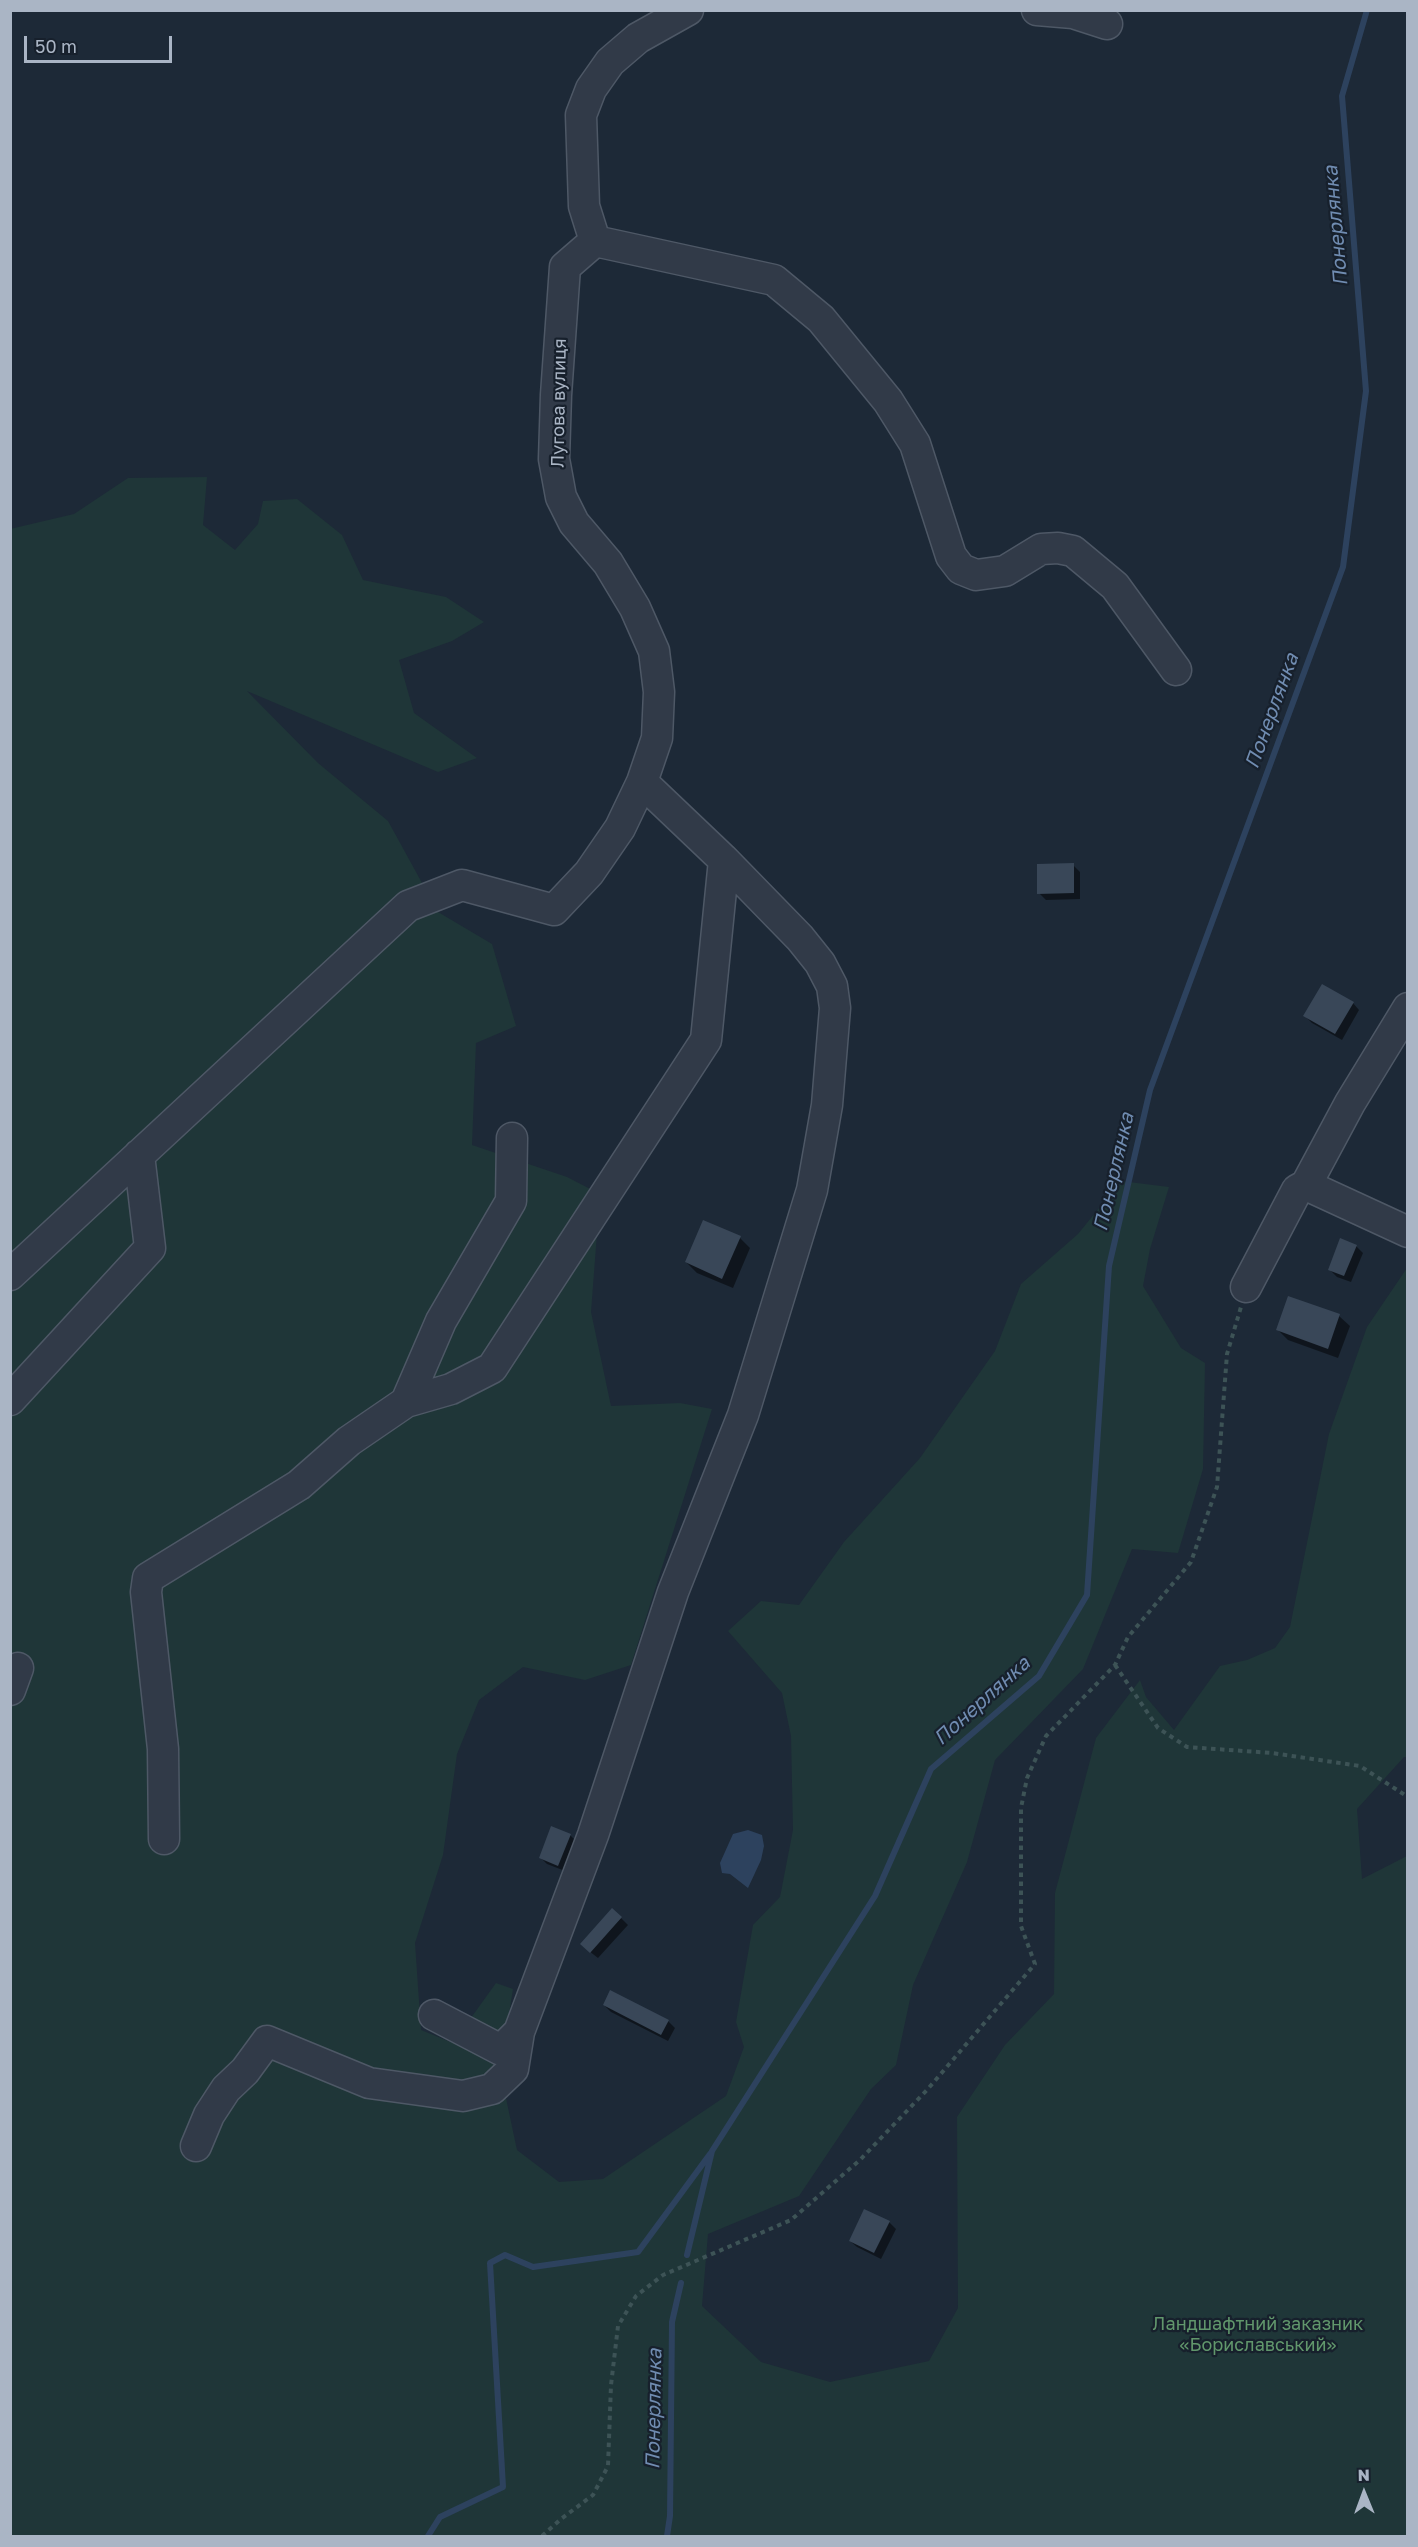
<!DOCTYPE html>
<html>
<head>
<meta charset="utf-8">
<style>
  body { margin:0 }
  #map { position:relative; width:1418px; height:2547px; overflow:hidden; background:#1d2937; font-family:"Golos Text",sans-serif }
  canvas { display:block }
  .frame { position:absolute; inset:0; border:12px solid #aab5c5; pointer-events:none }
  .north { position:absolute; left:1334px; top:2463px; width:60px; height:60px; -webkit-text-stroke:4px #17202c; paint-order:stroke; rotate:359deg; font-size:16px; font-weight:700; line-height:24px; text-align:center; color:#aab5c5 }
  .north::after { content:''; display:block; margin:auto; width:21px; height:27px; background:#aab5c5; clip-path:polygon(50% 0,100% 100%,50% 72%,0 100%) }
  .scale { position:absolute; left:24px; top:36px; width:148px; height:27px; box-sizing:border-box; border:3px solid #aab5c5; border-top:0; padding-left:8px; font-size:18px; line-height:21px; white-space:nowrap; color:#aab5c5; -webkit-text-stroke:4px #17202c; paint-order:stroke }
</style>
</head>
<body>
<div id="map">
<canvas width="1418" height="2547"></canvas>
<div class="frame"></div>
<div class="north">N</div>
<div class="scale">50 m</div>
</div>
<script>
const ctx = document.querySelector('canvas').getContext('2d');
ctx.lineJoin = 'round';
function fill(path, color) { ctx.fillStyle = color; ctx.fill(path, 'evenodd'); }
const poly = rows => new Path2D(rows.map(r => 'M' + r).join(''));
function trace(path, color, width, dash) { ctx.strokeStyle = color; ctx.lineWidth = width; ctx.lineCap = dash ? 'butt' : 'round'; ctx.setLineDash(dash || []); ctx.stroke(path); }
function drawText(font, color, halo, rows, align = 'center') {
  ctx.font = font + ' "Golos Text",sans-serif'; ctx.lineWidth = 4.5; ctx.setLineDash([]); ctx.textBaseline = 'middle'; ctx.strokeStyle = halo; ctx.fillStyle = color; for (const [text, x, y, turn = 0] of rows) {
    ctx.save(); ctx.translate(x, y); ctx.rotate((+turn || 0) * Math.PI / 180); ctx.textAlign = isNaN(turn) ? turn : align; if (halo) ctx.strokeText(text, 0, 0); ctx.fillText(text, 0, 0); ctx.restore();
  }
}
const green = poly([
  [207,477,203,525,235,550,258,524,263,501,297,499,342,535,363,580,446,597,484,622,452,641,399,660,414,713,477,758,438,772,247,691,318,763,388,821,438,912,492,944,516,1026,476,1043,472,1145,567,1177,600,1194,591,1312,611,1406,680,1403,712,1409,631,1665,585,1680,523,1667,479,1700,457,1754,443,1855,415,1943,421,2030,453,2043,496,1983,513,1989,500,2070,517,2150,559,2182,603,2179,726,2096,744,2047,736,2022,753,1925,780,1897,793,1830,791,1736,782,1693,728,1631,761,1601,799,1605,844,1542,920,1458,995,1351,1021,1284,1078,1234,1121,1181,1169,1187,1150,1249,1143,1286,1181,1348,1205,1363,1203,1469,1178,1553,1132,1549,1083,1669,995,1760,967,1862,913,1985,896,2065,871,2089,799,2196,708,2234,702,2306,761,2362,830,2382,929,2361,958,2308,957,2117,1005,2045,1054,1994,1055,1893,1096,1738,1140,1680,1146,1697,1174,1730,1220,1666,1247,1660,1275,1648,1290,1627,1329,1434,1367,1327,1407,1268,1407,1757,1404,1757,1357,1809,1362,1879,1407,1856,1407,2536,11,2536,10,529,74,514,128,478]
]);
const water = poly([
  [748,1830,762,1835,764,1846,761,1860,748,1888,730,1874,722,1873,720,1863,733,1834]
]);
const shadow = poly([
  [1073,865,1080,872,1080,899,1046,900,1039,893],
  [1353,1003,1359,1010,1342,1040,1312,1023,1305,1016],
  [740,1238,750,1248,733,1288,697,1273,686,1262],
  [1356,1246,1363,1253,1351,1282,1337,1277,1330,1270],
  [1339,1316,1350,1326,1338,1358,1288,1340,1278,1330],
  [570,1835,577,1842,565,1871,547,1864,540,1857],
  [621,1918,628,1925,598,1958,589,1951],
  [604,2005,668,2021,675,2028,668,2041,611,2012],
  [889,2222,896,2229,881,2259,857,2247,850,2241]
]);
const stream = poly([
  [687,2255,712,2151,875,1896,931,1769,1039,1676,1087,1595,1109,1266,1150,1090,1343,567,1366,391,1342,96,1367,10],
  [428,2536,440,2517,503,2487,490,2263,505,2255,533,2267,638,2252,710,2154],
  [667,2536,670,2516,672,2322,681,2283]
]);
const building = poly([
  [1074,863,1074,893,1037,894,1037,864],
  [1322,984,1354,1002,1335,1034,1303,1016],
  [703,1220,741,1236,722,1279,685,1262],
  [1340,1238,1357,1245,1344,1276,1328,1270],
  [1288,1296,1340,1314,1328,1349,1276,1330],
  [551,1826,571,1834,558,1866,539,1858],
  [612,1908,622,1917,590,1953,580,1944],
  [610,1990,669,2020,661,2035,603,2005],
  [864,2209,890,2221,874,2253,849,2241]
]);
const path = poly([
  [1115,1665,1158,1728,1187,1747,1272,1753,1360,1766,1408,1797],
  [542,2536,561,2519,593,2495,608,2466,611,2385,618,2326,636,2296,663,2275,791,2220,861,2159,927,2090,1035,1964,1021,1926,1021,1808,1027,1778,1046,1736,1115,1665,1128,1637,1191,1562,1217,1487,1227,1354,1241,1307]
]);
const minor = poly([
  [1037,10,1073,13,1107,24],
  [595,241,774,280,821,319,888,401,915,444,951,556,961,569,976,575,1005,571,1041,549,1058,548,1073,551,1115,586,1176,670],
  [1306,1185,1408,1232],
  [10,1275,408,906,462,885,554,910,589,873,620,828,642,782,657,738,659,692,654,651,635,608,608,563,574,523,561,497,554,459,556,395,565,267,595,241,584,206,581,115,591,89,610,62,638,38,688,10],
  [1246,1287,1297,1190,1306,1185,1350,1103,1408,1008],
  [10,1400,150,1248,139,1155],
  [406,1402,441,1321,511,1201,512,1138],
  [10,1690,18,1668],
  [164,1839,163,1749,146,1592,148,1578,299,1485,349,1441,406,1402,451,1389,492,1368,706,1040,724,860],
  [434,2015,501,2050,519,2032,593,1835,673,1592,743,1415,812,1190,827,1105,835,1008,832,986,820,963,800,938,724,860,642,782],
  [196,2146,209,2115,226,2089,245,2071,267,2041,369,2083,463,2096,492,2089,513,2069,519,2032]
]);
const streetNames = [
  ["Лугова вулиця",559,403,-89]
];
const parkNames = [
  ["Ландшафтний заказник",1258,2324],
  ["«Бориславський»",1258,2345]
];
const waterNames = [
  ["Понерлянка",1336,226,-95],
  ["Понерлянка",1272,711,-70],
  ["Понерлянка",1114,1172,-77],
  ["Понерлянка",982,1701,-42],
  ["Понерлянка",654,2409,-89]
];
fill(green, '#1f3638');
fill(water, '#2d425e');
fill(shadow, '#0007');
trace(stream, '#2d425e', 6);
fill(building, '#394758');
trace(minor, '#4e5866', 33);
trace(path, '#3d5356', 4, [4.5, 4.5]);
trace(minor, '#313a48', 30);
drawText('18px', '#aab5c5', '#17202c', streetNames);
drawText('18px', '#61976c', '#17202c', parkNames);
drawText('italic 20px', '#708cb1', '#17202c', waterNames);
</script>
</body>
</html>
